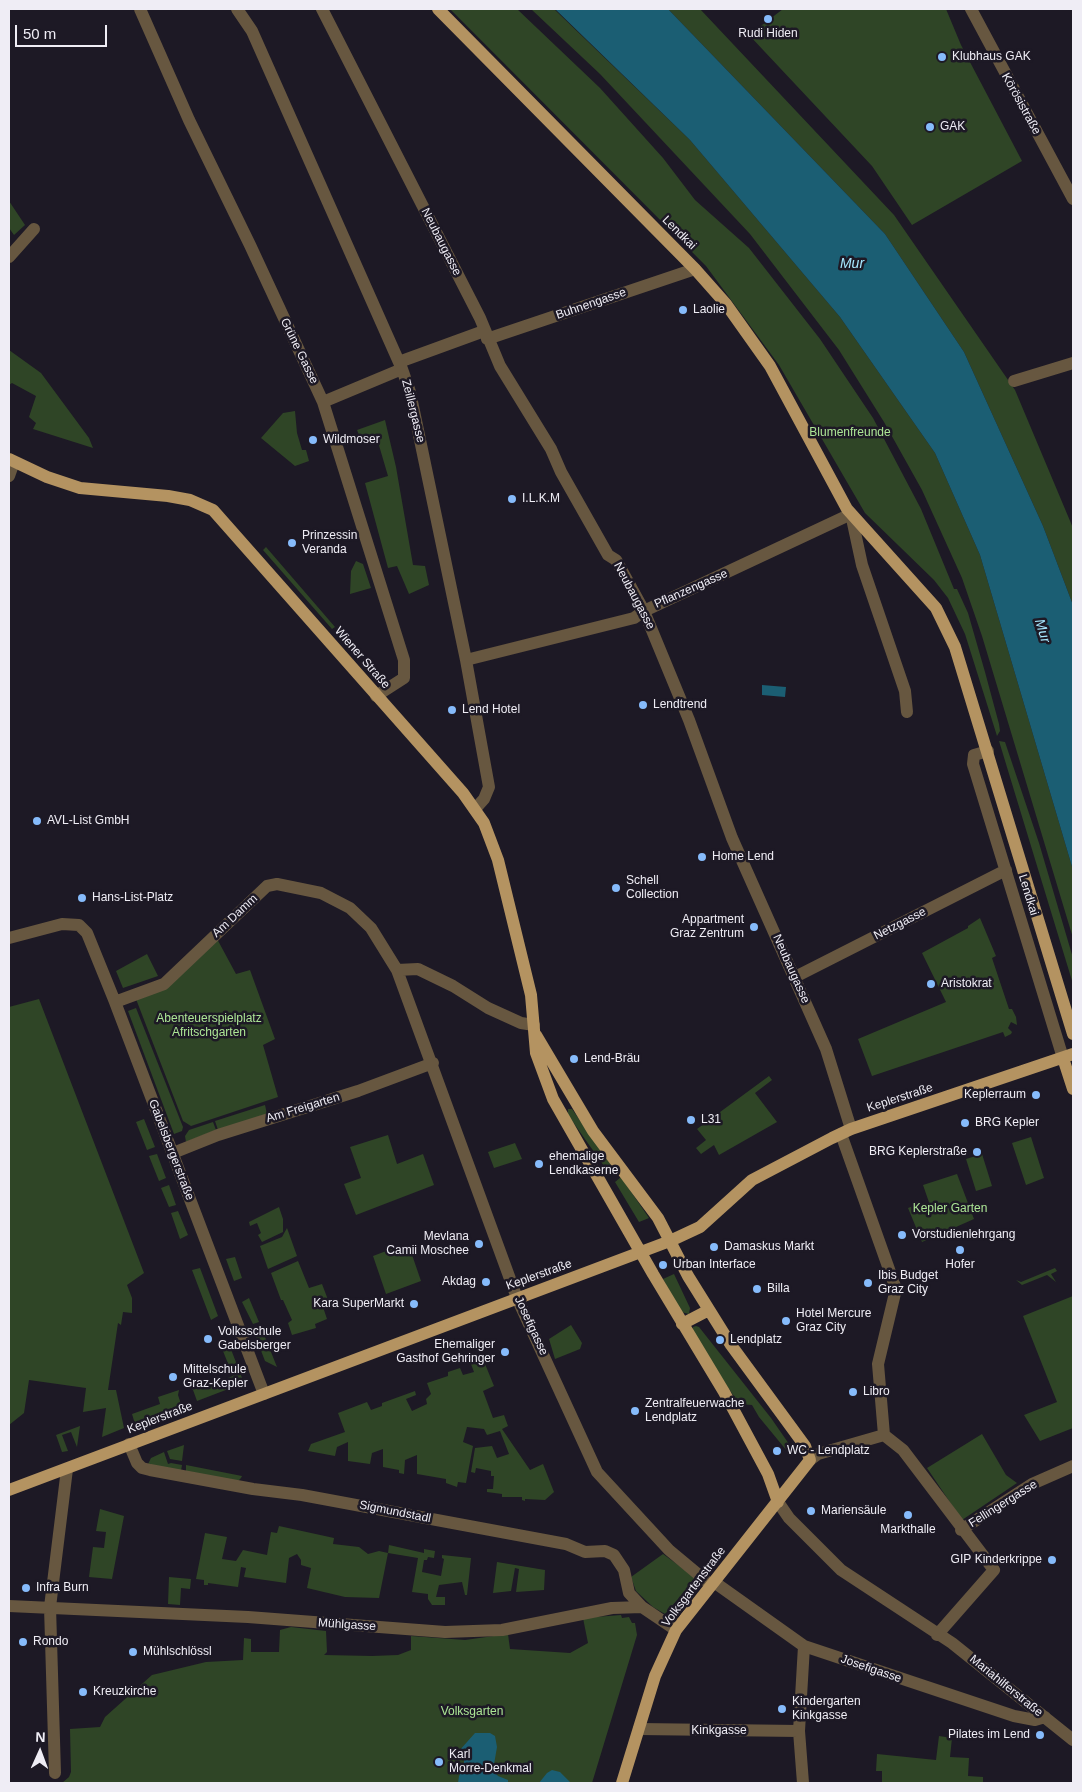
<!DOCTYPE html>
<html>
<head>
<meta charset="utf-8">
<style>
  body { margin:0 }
  #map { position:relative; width:1082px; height:1792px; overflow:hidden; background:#1d1925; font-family:Arial,sans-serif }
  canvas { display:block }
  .frame { position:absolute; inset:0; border:10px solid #efedf5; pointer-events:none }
  .north { position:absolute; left:15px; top:1727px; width:50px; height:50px; -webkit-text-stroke:4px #1d1925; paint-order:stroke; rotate:2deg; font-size:14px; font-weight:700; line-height:20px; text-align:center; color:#efedf5 }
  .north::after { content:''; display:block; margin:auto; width:18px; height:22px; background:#efedf5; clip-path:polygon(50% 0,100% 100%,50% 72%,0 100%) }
  .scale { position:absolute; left:15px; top:25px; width:92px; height:22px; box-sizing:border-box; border:2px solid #efedf5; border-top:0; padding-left:6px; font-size:15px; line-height:18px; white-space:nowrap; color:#efedf5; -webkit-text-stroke:4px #1d1925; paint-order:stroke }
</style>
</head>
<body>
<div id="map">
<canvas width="1082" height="1792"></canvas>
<div class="frame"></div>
<div class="north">N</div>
<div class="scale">50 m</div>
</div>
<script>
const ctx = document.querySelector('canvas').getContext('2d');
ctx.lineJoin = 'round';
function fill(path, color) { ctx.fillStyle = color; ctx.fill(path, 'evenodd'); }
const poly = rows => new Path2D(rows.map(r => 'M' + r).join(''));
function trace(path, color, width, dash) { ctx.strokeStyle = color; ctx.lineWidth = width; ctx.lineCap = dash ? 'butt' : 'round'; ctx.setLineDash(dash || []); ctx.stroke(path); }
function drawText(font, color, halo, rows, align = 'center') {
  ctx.font = font + ' Arial,sans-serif'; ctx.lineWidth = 5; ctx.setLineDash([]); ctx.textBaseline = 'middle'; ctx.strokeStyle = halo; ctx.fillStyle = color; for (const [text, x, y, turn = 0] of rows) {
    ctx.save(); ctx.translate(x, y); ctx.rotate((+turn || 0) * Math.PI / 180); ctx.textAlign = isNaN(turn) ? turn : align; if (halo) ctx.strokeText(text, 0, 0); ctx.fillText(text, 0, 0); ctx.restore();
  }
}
const green = poly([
  [450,9,517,9,600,88,663,158,695,200,749,248,820,339,873,418,921,509,954,589,957,589,968,613,985,672,999,724,1000,731,997,736,965,634,948,598,934,580,865,513,779,365,706,266],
  [531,9,554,9,690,140,840,317,935,453,980,555,1073,870,1073,938,982,636,962,578,922,490,884,422,839,350,750,234,600,74],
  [668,9,700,9,894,215,1015,390,1073,528,1073,605,1043,526,964,352,885,234],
  [783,9,946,9,961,45,1022,161,912,225,872,166,749,35],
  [9,201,25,225,14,235,9,228],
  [9,350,41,373,89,438,93,448,33,429,36,423,29,417,36,396,12,383,9,385],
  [295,411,297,433,302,450,306,450,309,461,295,466,261,438,283,413],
  [385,420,396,467,413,565,425,566,429,585,409,594,397,566,388,568,365,483,388,476,378,442,363,445,357,430],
  [266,547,335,627,332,629,263,550],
  [356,561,363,564,371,588,350,594,351,571],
  [999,741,1005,742,1039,843,1073,958,1073,984],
  [980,918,996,956,992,958,1009,1009,1012,1009,1016,1017,1017,1025,1011,1022,1008,1028,1012,1032,1011,1034,1005,1037,1003,1032,872,1076,858,1039,946,1002,922,953,968,928,968,926],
  [216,937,236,974,250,970,275,1039,263,1045,278,1097,191,1126,183,1121,136,999],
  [147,954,158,976,123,988,116,971],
  [39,999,144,1273,127,1285,132,1298,132,1313,123,1312,121,1325,118,1323,108,1390,116,1390,124,1428,102,1437,106,1408,83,1412,86,1388,29,1380,24,1413,9,1425,9,1007],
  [136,1008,183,1127,182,1131,174,1134,128,1011],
  [769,1076,772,1080,755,1093,777,1122,719,1155,714,1145,701,1154,696,1148,706,1140,697,1129],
  [265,1105,267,1114,218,1130,215,1121],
  [568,1109,572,1109,616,1172,611,1176,568,1115],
  [144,1119,155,1147,147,1150,136,1122],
  [213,1122,216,1130,186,1142,185,1136,189,1130],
  [388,1135,397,1164,423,1154,434,1185,356,1215,344,1184,361,1178,350,1147],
  [1031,1137,1044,1178,1026,1185,1012,1143],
  [515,1143,522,1159,494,1168,488,1152],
  [157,1154,166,1178,159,1181,149,1156],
  [982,1154,992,1186,976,1191,966,1159],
  [957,1174,974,1219,922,1242,908,1208,921,1203,925,1213,932,1211,923,1185],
  [621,1177,649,1218,639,1222,615,1182],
  [169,1185,176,1205,169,1207,161,1188],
  [279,1207,283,1219,283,1232,262,1242,258,1235,261,1233,257,1223,250,1226,249,1222],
  [178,1211,188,1235,180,1239,171,1213],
  [287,1228,297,1256,268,1269,260,1246,282,1237],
  [402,1245,410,1249,421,1281,386,1294,373,1256],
  [235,1257,242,1278,234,1281,226,1259],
  [298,1261,309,1288,322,1284,330,1305,323,1307,327,1319,315,1324,316,1328,292,1335,288,1323,292,1320,283,1300,281,1300,271,1273],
  [200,1268,218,1316,211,1320,192,1270],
  [1055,1268,1057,1271,1051,1274,1056,1282,1047,1275,1022,1285,1016,1280,1021,1282],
  [674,1274,690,1308,689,1314,681,1312,663,1279],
  [1073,1296,1073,1428,1040,1441,1024,1415,1057,1402,1023,1316],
  [249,1298,259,1322,253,1324,242,1302],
  [571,1325,582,1343,580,1349,555,1359,549,1339],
  [260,1326,265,1337,277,1367,265,1361,253,1330],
  [696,1326,699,1327,771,1418,789,1444,791,1448,787,1451,759,1417,752,1405,739,1404,692,1333,693,1327],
  [227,1339,244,1383,197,1401,193,1390,188,1386,208,1379,211,1384,233,1376,219,1341],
  [483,1359,494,1386,483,1391,493,1418,504,1415,508,1426,502,1429,530,1470,543,1464,554,1492,545,1500,525,1499,525,1501,522,1500,522,1497,502,1497,502,1494,487,1492,487,1489,493,1489,494,1476,491,1476,491,1471,476,1468,475,1473,471,1472,475,1448,492,1446,497,1458,509,1454,500,1431,487,1435,484,1429,467,1427,463,1442,473,1446,466,1483,458,1482,457,1487,446,1483,446,1479,417,1474,417,1455,405,1460,404,1474,399,1473,399,1470,383,1467,383,1449,372,1453,370,1464,348,1461,348,1442,337,1447,335,1456,308,1451,311,1444,345,1432,338,1413,367,1402,371,1410,382,1406,382,1403,415,1391,416,1395,406,1399,412,1411,427,1404,426,1399,431,1394,427,1383,448,1376,448,1372,460,1368,463,1375,474,1372,471,1364],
  [179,1390,178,1395,182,1407,135,1424,132,1414,160,1404,158,1397],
  [80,1426,77,1447,71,1432,62,1435,68,1451,62,1452,56,1435],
  [982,1434,1006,1475,1017,1483,962,1520,927,1468],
  [184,1445,182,1461,170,1459,167,1451],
  [164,1452,168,1464,171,1463,182,1465,181,1471,148,1464,151,1458],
  [186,1465,242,1476,241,1478,238,1481,186,1472],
  [100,1509,124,1516,112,1579,89,1577,93,1547,104,1548,106,1532,96,1531],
  [279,1526,334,1538,333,1544,359,1547,368,1554,379,1551,388,1553,389,1545,424,1553,424,1549,435,1551,434,1558,428,1557,427,1560,424,1560,422,1572,441,1576,444,1559,442,1558,442,1555,471,1558,467,1595,465,1595,462,1582,439,1585,436,1597,445,1597,445,1605,432,1605,428,1599,428,1594,412,1592,418,1558,388,1553,379,1598,345,1597,307,1588,311,1568,301,1565,301,1560,297,1554,289,1558,286,1583,244,1577,246,1568,241,1567,238,1587,208,1583,208,1585,204,1585,204,1580,196,1579,205,1533,227,1537,222,1559,236,1561,243,1550,267,1555,271,1532,277,1533],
  [663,1554,696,1578,665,1614,653,1607,636,1591,631,1577],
  [497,1562,545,1570,544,1590,516,1592,519,1569,515,1568,511,1591,493,1593],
  [169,1577,191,1579,190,1589,181,1588,180,1605,168,1604],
  [621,1615,622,1618,629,1617,632,1623,635,1623,637,1635,592,1783,62,1783,69,1777,71,1772,70,1729,100,1727,105,1717,152,1675,206,1662,243,1660,244,1638,251,1639,251,1652,279,1652,280,1630,291,1627,326,1631,327,1652,324,1655,372,1656,398,1655,411,1650,411,1636,465,1640,508,1634,510,1649,570,1653,588,1643,583,1618],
  [939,1736,952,1738,950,1757,969,1758,968,1776,983,1777,983,1783,882,1783,882,1771,876,1771,877,1754,936,1760]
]);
const water = poly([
  [555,9,668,9,885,234,964,352,1043,526,1073,605,1073,870,980,555,935,453,840,317,690,140],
  [762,685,786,687,785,697,762,695],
  [475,1733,490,1733,495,1736,497,1747,493,1770,498,1776,508,1780,508,1783,458,1783,459,1776,464,1767,464,1758,459,1751],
  [552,1770,560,1772,571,1783,539,1783,547,1773]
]);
const minor = poly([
  [140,9,189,120,250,245,323,402,404,660,404,678,376,696],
  [237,9,252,31,402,369,410,392,466,660,489,787,484,799,475,809],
  [322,9,480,318,500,366,551,449,561,472,608,555,616,560,644,611,689,720,732,838,826,1049,851,1129],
  [971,9,1073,199],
  [9,257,34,229],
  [487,339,695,269],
  [399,362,484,331],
  [1014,381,1073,363],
  [323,402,402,369],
  [9,476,14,462],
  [466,660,634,618,644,611,851,514,862,565,905,691,907,712],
  [988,751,974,755,973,764,1063,1058],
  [9,938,62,924,79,925,87,933,115,1002,264,1394],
  [397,970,418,969,453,986,488,1008,521,1023,534,1025],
  [795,977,1006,870],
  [115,1002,164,984,267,886,277,884,321,893,350,908,371,928,397,970,517,1298,597,1472,669,1550,711,1585],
  [841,1134,896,1289,878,1364,884,1435],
  [173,1153,218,1135,358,1091,433,1063],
  [884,1435,903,1450,994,1570,937,1635],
  [129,1444,137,1463,142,1468,150,1470,253,1489,302,1495,566,1544,585,1552,605,1551,614,1555,624,1570,629,1593,642,1607,676,1630],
  [810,1460,818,1454,884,1435],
  [778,1502,789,1518,841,1570,952,1643,1073,1740],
  [961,1530,1032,1484,1073,1466],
  [714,1582,804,1646,1014,1716,1035,1720,1045,1717],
  [9,1606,248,1617,445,1632,502,1630,612,1608,642,1607],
  [639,1729,799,1731],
  [55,1773,50,1607,67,1469],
  [803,1783,799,1731,804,1646]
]);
const major = poly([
  [438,9,695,269,726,304,770,366,847,509,936,608,955,647,1073,1034],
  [9,459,47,477,80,488,168,496,190,500,213,510,463,793,484,823,498,860,531,995,536,1053,553,1099,653,1274,724,1392,768,1474,778,1502],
  [536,1035,593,1131,658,1218,688,1276,731,1345,805,1446,810,1460,676,1630,655,1676,622,1783],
  [1063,1058,1073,1089],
  [682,1324,709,1310],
  [9,1490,670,1241,700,1227,752,1180,832,1138,851,1129,1073,1054]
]);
const markers = [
  [768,19,5,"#86bbfb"],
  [942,57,5,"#86bbfb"],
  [930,127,5,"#86bbfb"],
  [683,310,5,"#86bbfb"],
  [313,440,5,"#86bbfb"],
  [512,499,5,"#86bbfb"],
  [292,543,5,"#86bbfb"],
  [643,705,5,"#86bbfb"],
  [452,710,5,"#86bbfb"],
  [37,821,5,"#86bbfb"],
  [702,857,5,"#86bbfb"],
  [616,888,5,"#86bbfb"],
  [82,898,5,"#86bbfb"],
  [754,927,5,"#86bbfb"],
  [931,984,5,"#86bbfb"],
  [574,1059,5,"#86bbfb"],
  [1036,1095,5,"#86bbfb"],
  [691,1120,5,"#86bbfb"],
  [965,1123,5,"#86bbfb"],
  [977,1152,5,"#86bbfb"],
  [539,1164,5,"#86bbfb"],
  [902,1235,5,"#86bbfb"],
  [479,1244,5,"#86bbfb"],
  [714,1247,5,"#86bbfb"],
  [960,1250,5,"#86bbfb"],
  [663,1265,5,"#86bbfb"],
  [486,1282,5,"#86bbfb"],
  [868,1283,5,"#86bbfb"],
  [757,1289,5,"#86bbfb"],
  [414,1304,5,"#86bbfb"],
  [786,1321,5,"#86bbfb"],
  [208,1339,5,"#86bbfb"],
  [720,1340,5,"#86bbfb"],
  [505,1352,5,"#86bbfb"],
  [173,1377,5,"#86bbfb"],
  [853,1392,5,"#86bbfb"],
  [635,1411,5,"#86bbfb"],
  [777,1451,5,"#86bbfb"],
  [811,1511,5,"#86bbfb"],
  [908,1515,5,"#86bbfb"],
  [1052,1560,5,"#86bbfb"],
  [26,1588,5,"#86bbfb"],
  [23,1642,5,"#86bbfb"],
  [133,1652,5,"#86bbfb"],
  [83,1692,5,"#86bbfb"],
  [782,1709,5,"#86bbfb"],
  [1040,1735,5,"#86bbfb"],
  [439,1762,5,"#86bbfb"]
];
const poiNames = [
  ["Rudi Hiden",768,34,"center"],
  ["Klubhaus GAK",952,57],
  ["GAK",940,127],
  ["Laolie",693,310],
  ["Wildmoser",323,440],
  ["I.L.K.M",522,499],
  ["Prinzessin",302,536],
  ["Veranda",302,550],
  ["Lendtrend",653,705],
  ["Lend Hotel",462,710],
  ["AVL-List GmbH",47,821],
  ["Home Lend",712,857],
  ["Schell",626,881],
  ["Collection",626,895],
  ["Hans-List-Platz",92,898],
  ["Appartment",744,920,"right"],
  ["Graz Zentrum",744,934,"right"],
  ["Aristokrat",941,984],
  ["Lend-Bräu",584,1059],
  ["Keplerraum",1026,1095,"right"],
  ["L31",701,1120],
  ["BRG Kepler",975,1123],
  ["BRG Keplerstraße",967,1152,"right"],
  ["ehemalige",549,1157],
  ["Lendkaserne",549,1171],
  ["Vorstudienlehrgang",912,1235],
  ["Mevlana",469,1237,"right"],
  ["Camii Moschee",469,1251,"right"],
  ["Damaskus Markt",724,1247],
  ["Urban Interface",673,1265],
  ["Hofer",960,1265,"center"],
  ["Ibis Budget",878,1276],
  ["Graz City",878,1290],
  ["Akdag",476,1282,"right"],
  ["Billa",767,1289],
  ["Kara SuperMarkt",404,1304,"right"],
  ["Hotel Mercure",796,1314],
  ["Graz City",796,1328],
  ["Volksschule",218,1332],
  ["Gabelsberger",218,1346],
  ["Lendplatz",730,1340],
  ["Ehemaliger",495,1345,"right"],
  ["Gasthof Gehringer",495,1359,"right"],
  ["Mittelschule",183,1370],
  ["Graz-Kepler",183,1384],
  ["Libro",863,1392],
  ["Zentralfeuerwache",645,1404],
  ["Lendplatz",645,1418],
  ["WC - Lendplatz",787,1451],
  ["Mariensäule",821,1511],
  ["Markthalle",908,1530,"center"],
  ["GIP Kinderkrippe",1042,1560,"right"],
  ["Infra Burn",36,1588],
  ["Rondo",33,1642],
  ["Mühlschlössl",143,1652],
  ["Kreuzkirche",93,1692],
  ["Kindergarten",792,1702],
  ["Kinkgasse",792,1716],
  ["Pilates im Lend",1030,1735,"right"],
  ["Karl",449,1755],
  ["Morre-Denkmal",449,1769]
];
const streetNames = [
  ["Körösistraße",1021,104,61],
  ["Lendkai",679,233,45],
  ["Neubaugasse",441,242,63],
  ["Buhnengasse",591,304,-19],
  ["Grüne Gasse",299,351,64],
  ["Zeillergasse",413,411,76],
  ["Pflanzengasse",691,589,-24],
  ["Neubaugasse",634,596,62],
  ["Wiener Straße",362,658,49],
  ["Lendkai",1028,895,73],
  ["Am Damm",235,916,-43],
  ["Netzgasse",900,924,-27],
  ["Neubaugasse",791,969,66],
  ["Keplerstraße",900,1098,-18],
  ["Am Freigarten",303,1108,-17],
  ["Gabelsbergerstraße",171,1150,69],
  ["Keplerstraße",539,1275,-20],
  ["Josefigasse",531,1326,65],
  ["Keplerstraße",160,1418,-21],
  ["Fellingergasse",1003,1504,-32],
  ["Sigmundstadl",395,1512,11],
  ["Volksgartenstraße",694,1587,-53],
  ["Mühlgasse",347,1625,4],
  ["Josefigasse",871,1669,19],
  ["Mariahilferstraße",1006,1686,39],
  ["Kinkgasse",719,1731]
];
const parkNames = [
  ["Blumenfreunde",850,433],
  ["Abenteuerspielplatz",209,1019],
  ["Afritschgarten",209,1033],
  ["Kepler Garten",950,1209],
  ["Volksgarten",472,1712]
];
const waterNames = [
  ["Mur",852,264],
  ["Mur",1042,631,73]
];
fill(green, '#2f4526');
fill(water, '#1b5e73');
trace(minor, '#675740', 12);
trace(major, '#b49361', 12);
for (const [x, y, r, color] of markers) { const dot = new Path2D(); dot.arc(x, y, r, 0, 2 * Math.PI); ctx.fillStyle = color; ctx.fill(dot); trace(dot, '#1d1925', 2); }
drawText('12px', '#efedf5', '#1d1925', poiNames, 'left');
drawText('12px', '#efedf5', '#1d1925', streetNames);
drawText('12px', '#ace595', '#1d1925', parkNames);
drawText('italic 14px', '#a6e7ff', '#1d1925', waterNames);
</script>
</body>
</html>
